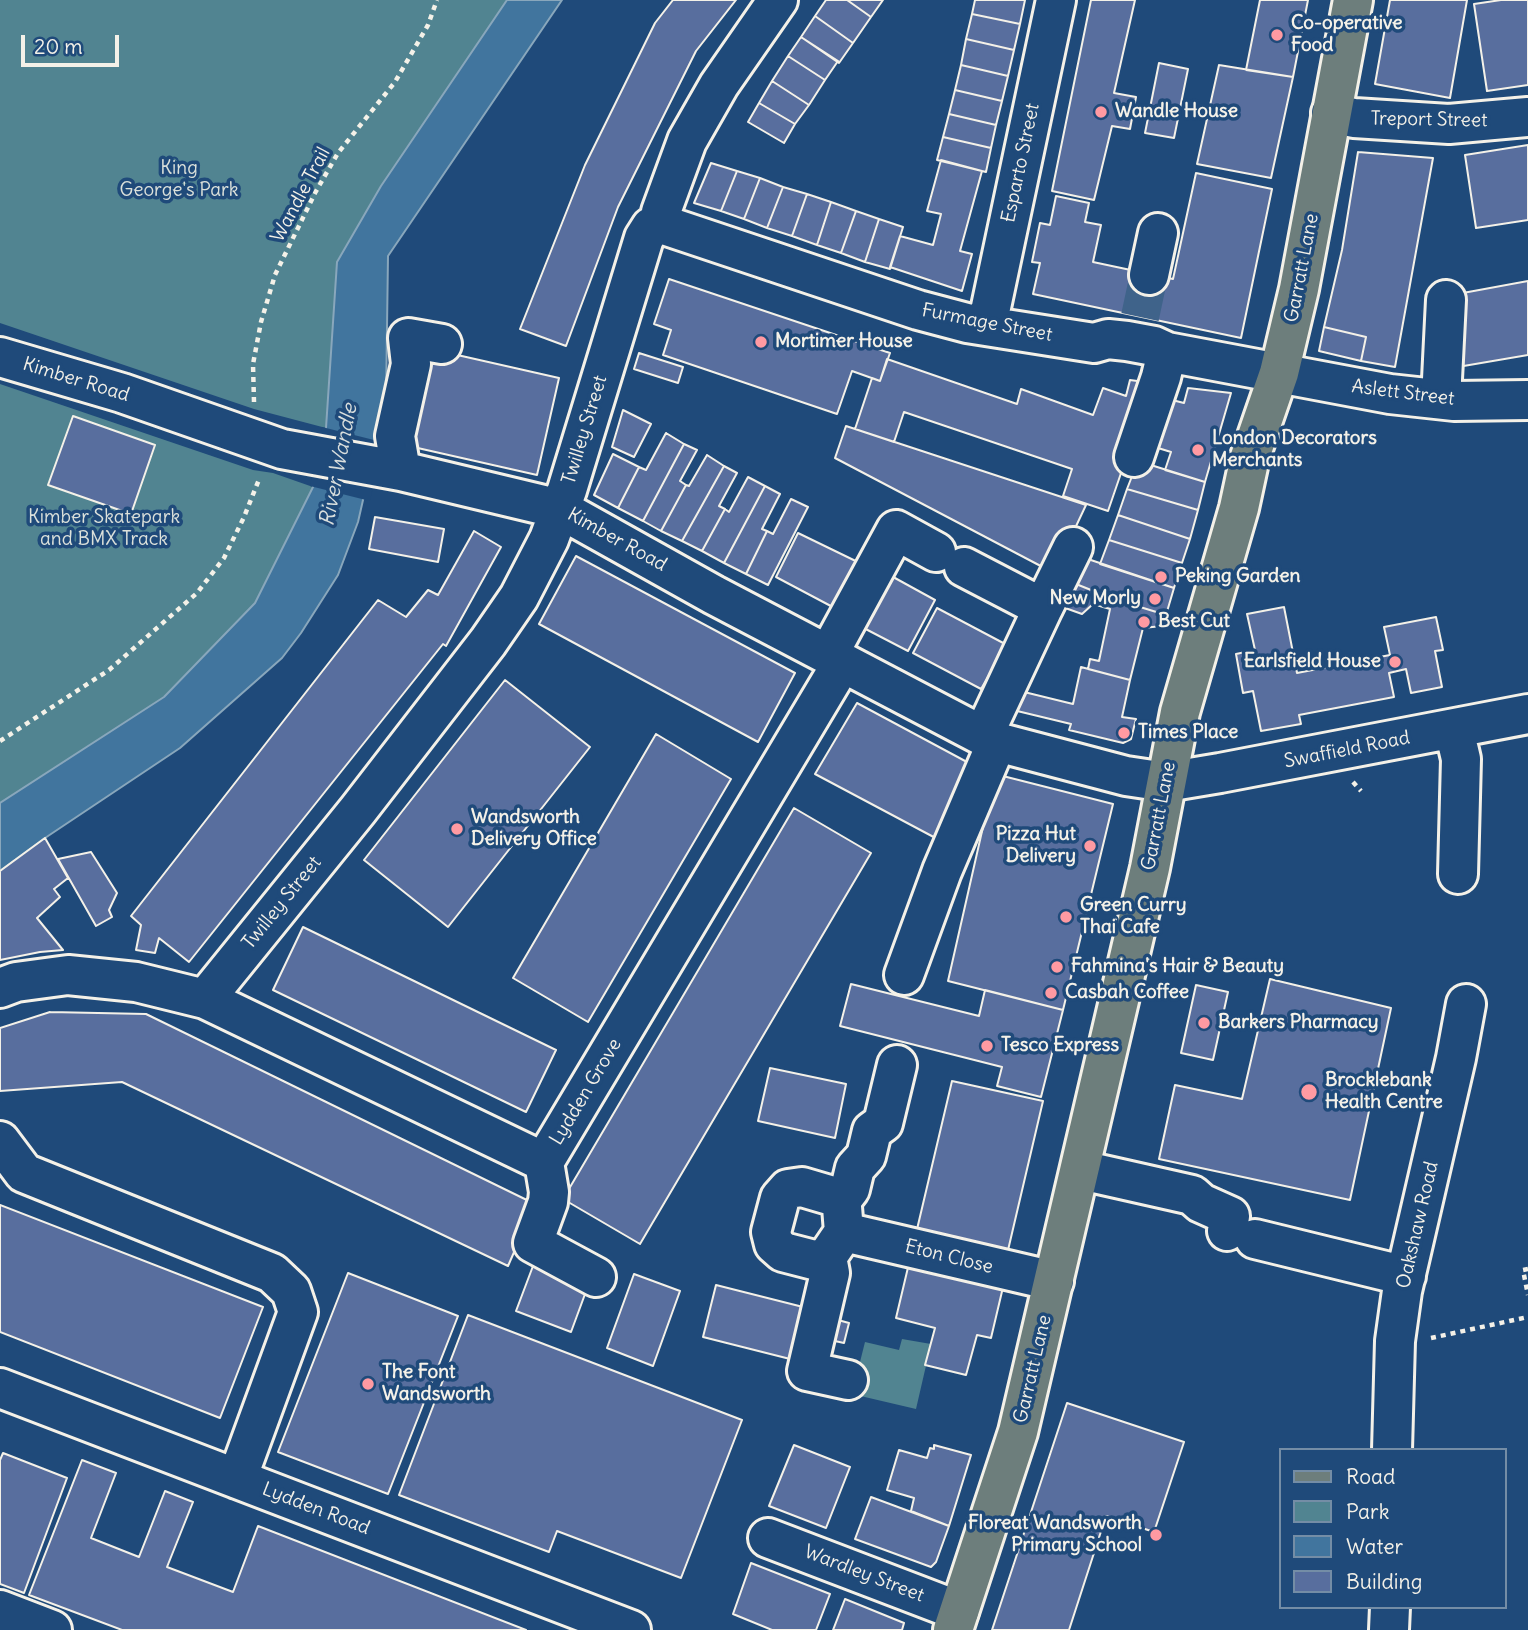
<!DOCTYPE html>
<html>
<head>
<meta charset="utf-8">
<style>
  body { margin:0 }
  #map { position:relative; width:1528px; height:1630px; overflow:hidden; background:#1f4a7a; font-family:Delius,sans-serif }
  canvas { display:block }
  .legend { position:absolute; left:1279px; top:1448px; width:228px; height:161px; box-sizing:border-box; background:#1f4a7a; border:2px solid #748da6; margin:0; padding:9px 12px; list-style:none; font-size:21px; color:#f4f1e8 }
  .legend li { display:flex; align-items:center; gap:14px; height:35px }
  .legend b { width:35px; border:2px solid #748da6 }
  .scale { position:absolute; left:21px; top:35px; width:98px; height:32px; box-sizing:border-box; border:4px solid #f4f1e8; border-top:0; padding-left:9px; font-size:21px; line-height:24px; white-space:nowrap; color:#f4f1e8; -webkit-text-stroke:5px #1f4a7a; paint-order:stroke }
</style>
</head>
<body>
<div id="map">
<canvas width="1528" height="1630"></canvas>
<ul class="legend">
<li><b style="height:9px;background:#6d7e7c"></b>Road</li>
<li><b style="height:19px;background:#518491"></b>Park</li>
<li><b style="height:19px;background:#41759e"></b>Water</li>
<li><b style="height:19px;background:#586e9e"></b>Building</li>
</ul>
<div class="scale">20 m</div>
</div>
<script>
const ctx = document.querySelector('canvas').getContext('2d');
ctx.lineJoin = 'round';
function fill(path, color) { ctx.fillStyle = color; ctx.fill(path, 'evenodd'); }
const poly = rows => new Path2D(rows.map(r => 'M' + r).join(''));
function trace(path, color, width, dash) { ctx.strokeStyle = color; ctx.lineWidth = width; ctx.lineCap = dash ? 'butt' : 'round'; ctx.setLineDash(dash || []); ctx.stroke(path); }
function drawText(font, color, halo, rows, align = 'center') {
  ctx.font = font + ' Delius,sans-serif'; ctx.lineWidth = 7; ctx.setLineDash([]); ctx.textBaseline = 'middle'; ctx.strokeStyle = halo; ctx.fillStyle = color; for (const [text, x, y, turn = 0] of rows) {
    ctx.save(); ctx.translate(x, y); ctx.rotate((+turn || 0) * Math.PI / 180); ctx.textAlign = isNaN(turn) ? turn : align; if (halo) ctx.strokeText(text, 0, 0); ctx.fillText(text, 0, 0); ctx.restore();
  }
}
const green = poly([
  [0,0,507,0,381,186,337,262,326,428,254,409,0,323],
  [0,384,253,470,273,473,313,487,255,603,164,697,0,803],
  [902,1339,931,1344,916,1409,852,1394,865,1342,899,1350]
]);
const water = poly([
  [507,0,562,0,388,256,386,399,358,522,338,575,301,633,282,658,180,748,45,838,0,871,0,803,164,697,255,603,313,487,326,428,337,262,381,186,507,0]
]);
const pier = poly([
  [322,427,382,442,370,501,310,486]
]);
const building = poly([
  [673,0,736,0,696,51,618,207,566,346,520,329,585,165,655,23,673,0],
  [826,0,847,0,871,17,853,43,815,16,826,0],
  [847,0,883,0,871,17,847,0],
  [975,0,1025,0,1020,24,972,14,975,0],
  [1091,0,1135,0,1114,93,1136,97,1130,129,1112,126,1094,200,1052,191,1091,0],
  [1260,0,1308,0,1293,77,1246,70,1260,0],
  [1390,0,1467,0,1450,98,1375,84,1390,0],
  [1501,0,1528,0,1528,85,1487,91,1474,4,1501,0],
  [972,14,1020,24,1014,50,966,39,972,14],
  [815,16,853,43,839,63,801,37,815,16],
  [801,37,838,61,825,80,788,56,801,37],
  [966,39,1014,50,1008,76,961,65,966,39],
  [788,56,825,80,809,105,772,81,788,56],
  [1159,63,1188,69,1174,138,1145,133,1159,63],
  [961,65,1008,76,1002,101,955,90,961,65],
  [1219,65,1293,77,1271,178,1197,164,1219,65],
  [772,81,809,105,795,124,759,103,772,81],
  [955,90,1002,101,996,125,949,114,955,90],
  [759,103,795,124,784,143,748,122,759,103],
  [949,114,996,125,991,148,943,137,949,114],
  [943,137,991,148,986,172,937,160,943,137],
  [1528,145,1528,220,1476,228,1465,155,1528,145],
  [1358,152,1433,158,1395,367,1361,361,1366,337,1324,327,1342,250,1358,152],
  [941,160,982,171,960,251,972,254,962,291,890,267,900,236,933,245,941,214,927,211,941,160],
  [711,163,737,171,721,211,694,203,711,163],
  [737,171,760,178,744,219,721,211,737,171],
  [1196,173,1272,189,1241,338,1033,294,1040,263,1032,262,1040,223,1050,225,1056,196,1089,203,1085,222,1101,225,1093,262,1173,279,1196,173],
  [760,178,783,187,767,228,744,219,760,178],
  [783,187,807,194,792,236,767,228,783,187],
  [807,194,831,202,817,245,792,236,807,194],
  [831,202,856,211,841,253,817,245,831,202],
  [856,211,879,219,865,262,841,253,856,211],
  [879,219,903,227,890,269,865,262,879,219],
  [669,279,890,353,880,381,852,371,837,414,663,355,671,330,654,324,669,279],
  [1528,281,1528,355,1446,369,1452,295,1528,281],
  [1324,327,1366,337,1361,361,1319,351,1324,327],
  [422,347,559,378,537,475,400,444,422,347],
  [639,353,683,367,678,383,634,369,639,353],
  [887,359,1017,404,1021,389,1093,415,1103,388,1126,396,1130,380,1152,383,1108,511,1063,496,1072,469,904,412,894,442,855,429,872,378,880,381,887,359],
  [1188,388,1231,393,1205,482,1165,470,1171,452,1158,448,1172,400,1184,403,1188,388],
  [623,410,651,424,634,457,612,447,623,410],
  [73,416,155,445,131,514,48,485,73,416],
  [846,426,1086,505,1054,573,835,458,846,426],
  [666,433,684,444,643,521,618,508,639,467,646,470,666,433],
  [684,444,697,450,680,481,686,485,661,531,643,521,684,444],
  [613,454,639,467,618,508,594,495,613,454],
  [707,455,724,466,682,541,661,531,686,485,689,486,707,455],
  [1138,461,1205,482,1198,510,1127,489,1138,461],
  [724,466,737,473,719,506,725,509,702,551,682,541,724,466],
  [748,477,765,486,724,563,702,551,725,509,729,512,748,477],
  [765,486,780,494,762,529,767,531,746,574,724,563,765,486],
  [1127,489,1198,510,1190,539,1118,515,1127,489],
  [791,499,808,507,768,585,746,574,767,531,773,534,791,499],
  [1118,515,1190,539,1182,563,1109,540,1118,515],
  [375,517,444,529,438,562,369,549,375,517],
  [474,531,501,547,446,646,443,644,189,962,159,938,155,953,136,950,141,925,131,916,378,600,406,617,428,590,438,595,474,531],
  [798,533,868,567,844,613,776,577,798,533],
  [1109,540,1182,563,1174,588,1100,564,1109,540],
  [1076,555,1174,588,1166,615,1111,598,1066,580,1076,555],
  [576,556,795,673,758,742,539,624,576,556],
  [884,572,935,600,908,651,856,624,884,572],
  [1066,580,1111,598,1166,615,1162,626,1143,628,1130,680,1088,669,1090,659,1099,661,1110,609,1093,604,1082,614,1054,604,1066,580],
  [1284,607,1297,673,1390,655,1384,627,1436,617,1443,650,1435,651,1442,687,1411,693,1406,669,1389,673,1394,697,1299,715,1301,724,1261,731,1253,691,1243,693,1236,654,1255,650,1247,614,1284,607],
  [937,608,1007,645,981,689,913,653,937,608],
  [1081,667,1130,680,1122,717,1136,719,1131,739,1123,743,1069,730,1071,724,1013,710,1020,691,1073,704,1081,667],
  [505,680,590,747,448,927,364,860,505,680],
  [857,703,980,769,943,842,815,774,857,703],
  [656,734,731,779,588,1022,513,978,656,734],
  [995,774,1113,804,1063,1010,948,981,995,774],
  [794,808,871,853,640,1244,563,1199,794,808],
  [45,838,68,878,54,889,60,897,37,918,63,950,40,952,0,960,0,871,45,838],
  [91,852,117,893,109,910,112,917,96,926,58,859,91,852],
  [303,927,556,1050,526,1112,273,990,303,927],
  [1270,979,1391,1008,1350,1200,1159,1159,1175,1085,1242,1099,1270,979],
  [851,984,979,1016,985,990,1063,1010,1041,1097,997,1086,1002,1067,840,1026,851,984],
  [1196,985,1228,992,1213,1060,1181,1053,1196,985],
  [50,1012,146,1014,535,1204,508,1266,122,1082,0,1091,0,1028,50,1012],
  [770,1068,846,1084,835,1138,758,1121,770,1068],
  [952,1081,1043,1101,1005,1263,914,1242,952,1081],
  [0,1205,263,1307,220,1418,0,1332,0,1205],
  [910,1259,1004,1283,991,1338,977,1335,966,1375,925,1365,935,1328,896,1318,910,1259],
  [533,1266,588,1286,571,1332,516,1311,533,1266],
  [348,1273,458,1316,388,1494,278,1452,348,1273],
  [634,1274,680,1291,653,1366,607,1348,634,1274],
  [716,1285,811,1309,798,1361,703,1337,716,1285],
  [468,1315,742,1420,681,1578,557,1531,549,1552,399,1495,468,1315],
  [827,1317,849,1323,844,1343,821,1338,827,1317],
  [1067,1403,1184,1442,1154,1532,1106,1516,1069,1630,992,1630,1067,1403],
  [794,1445,850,1467,826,1528,769,1506,794,1445],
  [934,1445,971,1455,949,1526,911,1511,914,1498,887,1490,899,1450,927,1458,930,1448,934,1449,934,1445],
  [3,1453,67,1478,24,1593,0,1584,0,1460,3,1453],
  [82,1460,116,1473,91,1538,139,1557,165,1491,193,1502,167,1567,233,1592,258,1526,526,1630,122,1630,29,1595,82,1460],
  [871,1497,949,1526,936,1562,931,1567,855,1539,871,1497],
  [751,1563,830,1594,816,1630,772,1630,733,1614,751,1563],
  [845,1599,904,1623,902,1630,833,1630,845,1599]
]);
const minorTunnel = poly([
  [1140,317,1149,275]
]);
const path = poly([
  [254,402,253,364,261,322,275,275,315,193,338,153,395,82,428,25,437,0],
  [0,741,109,670,197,593,224,558,244,517,260,477],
  [1353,782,1361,791],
  [1528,1269,1523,1270,1528,1295],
  [1431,1338,1528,1317]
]);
const minor = poly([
  [1331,113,1354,118,1449,124,1528,117],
  [661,224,918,310,967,323,1094,343,1108,339,1127,341,1154,346,1167,352,1390,394,1454,401,1528,400],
  [661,224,661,212,687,141,719,85,778,0],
  [1149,275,1158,233],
  [987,326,1056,0],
  [0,357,122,393,282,449,401,471,560,509,714,595,983,736,997,742,1126,776,1166,782,1220,773,1528,714],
  [1441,399,1446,300],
  [1134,457,1161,377,1167,352],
  [401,471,395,436,411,364,408,338,442,344],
  [964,567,1043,608,983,736],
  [1043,608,1073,547],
  [828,655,896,530,936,552],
  [1454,729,1461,759,1458,874],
  [904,975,942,871,997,742],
  [0,988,16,982,68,975,136,982,205,999,544,1162,842,663],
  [205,999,358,810,488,642,519,597,549,539,567,490,644,238,651,227,661,224],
  [0,1141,24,1173,272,1273,291,1291,298,1312,237,1479],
  [544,1162,549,1192,548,1202,533,1243,596,1277],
  [1081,1170,1192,1195,1201,1203,1230,1216,1227,1231],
  [840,1202,850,1189,855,1168,866,1156,872,1131,883,1123,897,1065],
  [844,1232,827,1257,814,1260,783,1252,774,1244,771,1232,780,1198,788,1189,802,1187,836,1197,842,1207,844,1232,1054,1281],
  [1255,1239,1406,1276],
  [827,1257,830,1273,807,1371,848,1380],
  [0,1388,631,1630],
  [1392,1450,1395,1341,1402,1291,1456,1058,1466,1004],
  [768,1538,959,1611],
  [0,1610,52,1630],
  [1389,1630,1390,1607]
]);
const major = poly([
  [953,1630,1018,1432,1150,868,1180,712,1239,508,1250,457,1279,373,1299,289,1353,0]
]);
const markers = [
  [1277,35,7,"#ff9aa2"],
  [1101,112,7,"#ff9aa2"],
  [761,342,7,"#ff9aa2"],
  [1198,450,7,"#ff9aa2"],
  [1161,577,7,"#ff9aa2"],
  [1155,599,7,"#ff9aa2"],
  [1144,622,7,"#ff9aa2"],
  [1395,662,7,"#ff9aa2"],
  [1124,733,7,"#ff9aa2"],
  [457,829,7,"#ff9aa2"],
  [1090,846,7,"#ff9aa2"],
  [1066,917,7,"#ff9aa2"],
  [1057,967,7,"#ff9aa2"],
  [1051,993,7,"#ff9aa2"],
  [1204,1023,7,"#ff9aa2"],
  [987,1046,7,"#ff9aa2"],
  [1309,1092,9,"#ff9aa2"],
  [368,1384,7,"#ff9aa2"],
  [1156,1535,7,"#ff9aa2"]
];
const poiNames = [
  ["Co-operative",1291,24],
  ["Food",1291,46],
  ["Wandle House",1115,112],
  ["Mortimer House",775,342],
  ["London Decorators",1212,439],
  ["Merchants",1212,461],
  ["Peking Garden",1175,577],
  ["New Morly",1141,599,"right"],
  ["Best Cut",1158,622],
  ["Earlsfield House",1381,662,"right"],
  ["Times Place",1138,733],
  ["Wandsworth",471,818],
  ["Delivery Office",471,840],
  ["Pizza Hut",1076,835,"right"],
  ["Delivery",1076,857,"right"],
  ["Green Curry",1080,906],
  ["Thai Cafe",1080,928],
  ["Fahmina's Hair & Beauty",1071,967],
  ["Casbah Coffee",1065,993],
  ["Barkers Pharmacy",1218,1023],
  ["Tesco Express",1001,1046],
  ["Brocklebank",1325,1081],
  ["Health Centre",1325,1103],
  ["The Font",382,1373],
  ["Wandsworth",382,1395],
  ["Floreat Wandsworth",1142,1524,"right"],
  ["Primary School",1142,1546,"right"]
];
const streetNames = [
  ["Treport Street",1429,120,1],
  ["Esparto Street",1021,163,-78],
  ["Wandle Trail",301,195,-62],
  ["Garratt Lane",1302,268,-79],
  ["Furmage Street",987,323,11],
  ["Kimber Road",76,380,17],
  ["Aslett Street",1403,393,7],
  ["Twilley Street",585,430,-73],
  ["Kimber Road",617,540,29],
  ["Swaffield Road",1347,750,-11],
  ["Garratt Lane",1159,816,-79],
  ["Twilley Street",282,903,-51],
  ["Lydden Grove",586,1092,-59],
  ["Oakshaw Road",1418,1225,-77],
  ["Eton Close",949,1257,14],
  ["Garratt Lane",1033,1369,-77],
  ["Lydden Road",316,1509,21],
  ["Wardley Street",864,1574,21]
];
const parkNames = [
  ["King",179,169],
  ["George's Park",179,191],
  ["Kimber Skatepark",104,518],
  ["and BMX Track",104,540]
];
const waterNames = [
  ["River Wandle",339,465,-79]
];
fill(green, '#518491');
fill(water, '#41759e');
trace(water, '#89a7bc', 2);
fill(pier, '#1f4a7a');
fill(building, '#586e9e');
trace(building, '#f4f1e8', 2);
trace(minorTunnel, '#3f638a', 38, [38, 19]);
trace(minor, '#f4f1e8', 44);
trace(major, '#f4f1e8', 44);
trace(path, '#f4f1e8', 4.5, [5, 5]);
trace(minor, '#1f4a7a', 38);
trace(major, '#6d7e7c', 38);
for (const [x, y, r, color] of markers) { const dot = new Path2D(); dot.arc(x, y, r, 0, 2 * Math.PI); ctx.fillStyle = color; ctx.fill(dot); trace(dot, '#1f4a7a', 2.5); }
drawText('bold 19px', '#f4f1e8', '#1f4a7a', poiNames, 'left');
drawText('19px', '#f4f1e8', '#1f4a7a', streetNames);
drawText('19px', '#dce1db', '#1f4a7a', parkNames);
drawText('italic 21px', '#d9dedd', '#1f4a7a', waterNames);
</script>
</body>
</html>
